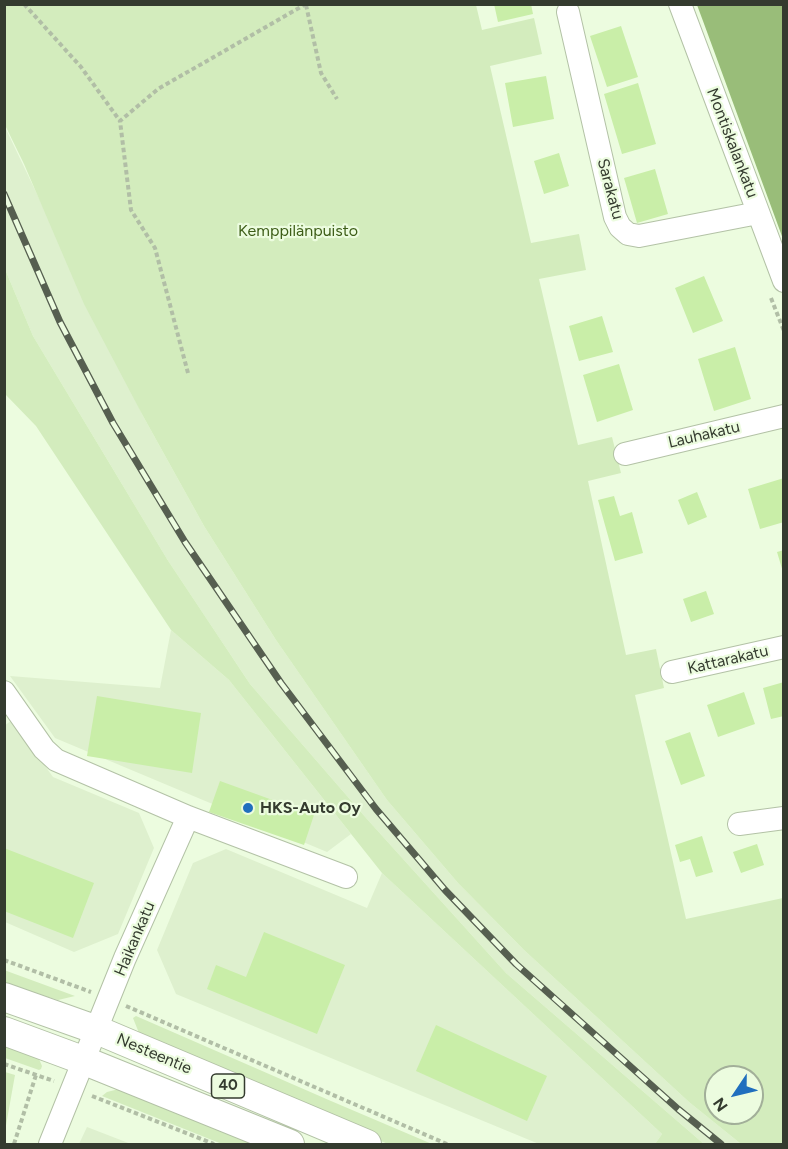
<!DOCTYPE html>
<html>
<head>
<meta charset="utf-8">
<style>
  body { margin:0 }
  #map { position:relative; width:788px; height:1149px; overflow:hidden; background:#ecfcdf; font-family:Figtree,sans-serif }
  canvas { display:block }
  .frame { position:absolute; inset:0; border:6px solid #343b2f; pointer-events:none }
  .north { position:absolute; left:704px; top:1065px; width:60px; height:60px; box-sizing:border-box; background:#ecfcdf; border:2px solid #a2af99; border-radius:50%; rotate:235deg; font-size:16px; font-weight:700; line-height:24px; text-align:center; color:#343b2f }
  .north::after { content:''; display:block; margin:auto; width:21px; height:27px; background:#206fbe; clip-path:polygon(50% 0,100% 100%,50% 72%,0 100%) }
</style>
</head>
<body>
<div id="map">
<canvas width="788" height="1149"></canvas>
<div class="frame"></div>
<div class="north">N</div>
</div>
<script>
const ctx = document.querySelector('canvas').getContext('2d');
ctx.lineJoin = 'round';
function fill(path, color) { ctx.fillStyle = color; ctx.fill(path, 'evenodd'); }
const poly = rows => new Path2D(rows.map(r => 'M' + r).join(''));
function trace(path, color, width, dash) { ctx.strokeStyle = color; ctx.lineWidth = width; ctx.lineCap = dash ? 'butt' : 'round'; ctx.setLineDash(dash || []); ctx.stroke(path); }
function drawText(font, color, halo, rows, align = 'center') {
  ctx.font = font + ' Figtree,sans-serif'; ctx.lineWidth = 4.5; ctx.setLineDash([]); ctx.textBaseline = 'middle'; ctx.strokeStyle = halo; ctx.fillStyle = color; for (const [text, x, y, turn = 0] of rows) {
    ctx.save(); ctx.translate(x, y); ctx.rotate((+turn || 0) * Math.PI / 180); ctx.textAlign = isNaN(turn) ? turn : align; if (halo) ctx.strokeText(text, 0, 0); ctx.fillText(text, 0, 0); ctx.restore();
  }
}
const built = poly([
  [4,125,143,416,204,526,276,640,387,800,458,883,524,950,689,1102,741,1144,704,1144,506,973,367,819,250,684,167,559,33,336,5,269],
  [171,630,229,680,351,834,327,852,55,738,10,676,160,688],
  [12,720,53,777,139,813,154,848,118,934,74,952,5,922,4,726],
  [226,849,367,908,382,873,662,1134,655,1144,539,1144,176,994,157,950,193,863],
  [87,1127,131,1144,79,1144]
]);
const green = poly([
  [5,5,476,5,482,30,534,18,542,54,490,66,531,243,579,234,586,270,539,279,578,445,612,437,621,473,588,481,626,655,656,649,664,688,635,695,686,919,783,898,783,1144,741,1144,689,1102,524,950,458,883,387,800,276,640,204,526,143,416,84,304,24,164,5,125],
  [716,1077,752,1077,752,1113,716,1113],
  [5,269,33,336,167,559,250,684,367,819,506,973,704,1144,655,1144,662,1134,382,873,229,680,171,630,36,426,5,394],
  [4,970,75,996,58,1000,5,984],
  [136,1016,331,1101,432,1144,388,1144,147,1041,139,1033,133,1018],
  [4,1038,36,1052,42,1066,41,1069,39,1070,5,1058],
  [5,1072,15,1075,5,1131,4,1072],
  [123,1088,274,1144,222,1144,102,1096,107,1092]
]);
const forest = poly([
  [697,5,783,5,783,239,703,21]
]);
const building = poly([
  [494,4,531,4,533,14,498,22],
  [621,26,638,77,607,87,590,36],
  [546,76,554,119,513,127,505,83],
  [638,83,656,144,622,154,604,94],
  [559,153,569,186,544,194,534,161],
  [655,169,668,214,637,223,624,178],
  [704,276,723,321,693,333,675,288],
  [602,316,613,352,579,361,569,326],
  [735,347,751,399,714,411,698,359],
  [619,364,633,410,597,422,583,375],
  [784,478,784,522,760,529,748,489],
  [697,492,707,517,688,525,678,500],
  [614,496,620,516,632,512,643,553,615,561,598,500],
  [784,550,784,572,783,572,777,552],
  [706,591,714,614,691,622,683,599],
  [784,682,784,716,771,719,763,688],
  [744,692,755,724,718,737,707,705],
  [97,696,201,713,192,773,87,756],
  [690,732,705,776,681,785,665,741],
  [220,781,314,815,304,845,209,812],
  [702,836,713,872,696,877,690,859,680,862,675,845],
  [757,844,764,865,741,873,733,852],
  [4,848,94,883,73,938,4,911],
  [264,932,345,965,317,1034,207,989,216,965,246,977],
  [436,1025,547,1076,527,1121,416,1071]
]);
const path = poly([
  [24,4,81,67,120,121],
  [306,5,321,73,337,99],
  [771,298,784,331],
  [188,373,155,248,131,210,120,121,158,89,306,4],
  [4,960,91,992],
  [126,1006,447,1144],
  [4,1064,54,1081],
  [92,1096,214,1144],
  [14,1144,36,1075]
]);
const minor = poly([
  [680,4,784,281],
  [568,12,615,217,620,227,628,234,639,236,758,213],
  [625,454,784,416],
  [672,672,784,647],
  [4,692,44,749,56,760,188,817,346,877],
  [739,824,784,818],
  [50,1144,125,958,188,817]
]);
const major = poly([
  [4,997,97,1030,367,1144],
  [4,1031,85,1061,290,1144]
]);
const rail = poly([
  [4,194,60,322,113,423,185,542,281,683,376,809,445,890,516,964,678,1109,721,1144]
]);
const markers = [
  [248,808,6,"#206fbe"]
];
const shields = [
  [228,1086,33]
];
const shieldNames = [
  ["40",228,1086]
];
const streetNames = [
  ["Montiskalankatu",732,143,69],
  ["Sarakatu",610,189,75],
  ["Lauhakatu",704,435,-13],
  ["Kattarakatu",728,660,-13],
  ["Haikankatu",135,939,-67],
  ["Nesteentie",154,1054,23]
];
const parkNames = [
  ["Kemppilänpuisto",298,231]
];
const poiNames = [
  ["HKS-Auto Oy",260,808]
];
fill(built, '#def0ce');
fill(green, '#d3ecbd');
fill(forest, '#99bd79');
fill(building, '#c9eea8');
trace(minor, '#b3c2a6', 24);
trace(major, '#b3c2a6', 30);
trace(path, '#b1bea6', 4, [4.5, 3]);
trace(minor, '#fff', 22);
trace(major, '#fff', 28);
trace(rail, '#565f50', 7);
trace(rail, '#ecfcdf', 4.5, [14]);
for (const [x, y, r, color] of markers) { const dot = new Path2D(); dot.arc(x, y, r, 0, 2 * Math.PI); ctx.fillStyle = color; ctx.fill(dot); trace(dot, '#ecfcdf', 2); }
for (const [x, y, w] of shields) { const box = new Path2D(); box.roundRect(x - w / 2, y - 12, w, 24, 4.5); ctx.fillStyle = '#ecfcdf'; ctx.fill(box); trace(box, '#343b2f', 1.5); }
drawText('bold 15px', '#343b2f', null, shieldNames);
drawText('16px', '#343b2f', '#ecfcdf', streetNames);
drawText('16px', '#3d5d17', '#ecfcdf', parkNames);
drawText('bold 16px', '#343b2f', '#ecfcdf', poiNames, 'left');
</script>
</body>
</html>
